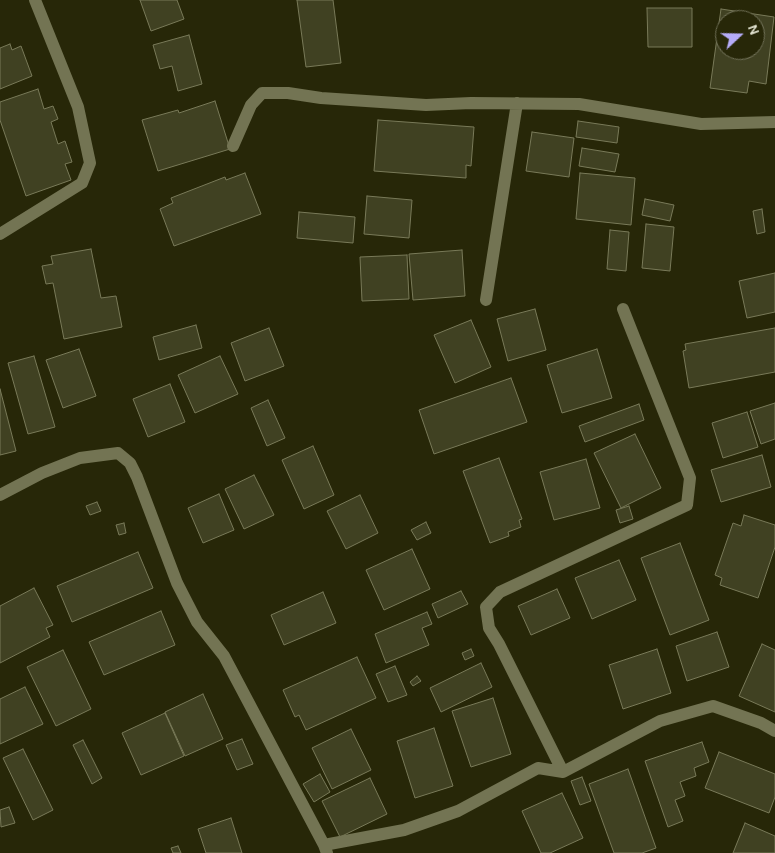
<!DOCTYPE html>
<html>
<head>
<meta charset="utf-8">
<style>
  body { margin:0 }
  #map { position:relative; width:775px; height:853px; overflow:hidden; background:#272708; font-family:Karla,sans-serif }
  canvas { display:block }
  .north { position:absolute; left:715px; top:10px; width:50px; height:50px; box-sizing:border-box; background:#272708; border:1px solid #73735a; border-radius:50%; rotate:69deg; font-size:14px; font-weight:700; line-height:20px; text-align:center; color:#e5e6d4 }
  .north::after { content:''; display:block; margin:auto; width:18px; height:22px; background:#b5acf8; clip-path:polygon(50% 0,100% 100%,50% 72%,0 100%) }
</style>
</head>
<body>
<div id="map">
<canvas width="775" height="853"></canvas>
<div class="north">N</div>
</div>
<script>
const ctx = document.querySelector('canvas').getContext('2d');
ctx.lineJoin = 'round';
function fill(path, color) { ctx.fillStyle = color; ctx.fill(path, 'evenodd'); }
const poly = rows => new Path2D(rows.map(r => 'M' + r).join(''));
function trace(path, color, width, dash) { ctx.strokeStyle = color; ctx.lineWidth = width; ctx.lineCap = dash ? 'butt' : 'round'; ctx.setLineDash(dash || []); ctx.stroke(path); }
const building = poly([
  [140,0,177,0,184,19,151,31,140,0],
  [297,0,333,0,341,63,306,67,297,0],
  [647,8,692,8,692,47,648,47,647,8],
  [721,9,774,17,766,84,749,81,747,93,710,88,721,9],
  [725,20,755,20,755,50,725,50,725,20],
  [189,35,202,84,178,91,172,66,160,69,153,45,189,35],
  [10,44,12,50,21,46,32,76,0,89,0,48,10,44],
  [38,89,44,109,53,106,58,119,51,122,58,144,65,141,72,162,65,164,71,180,26,196,0,120,0,102,38,89],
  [215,101,230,149,158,171,142,120,178,110,179,113,215,101],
  [378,120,474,127,471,166,466,165,466,178,374,171,378,120],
  [578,121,619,127,617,143,576,137,578,121],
  [532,132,574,138,569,177,526,171,532,132],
  [582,148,619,154,615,172,579,166,582,148],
  [245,173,261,214,174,246,160,209,173,203,171,198,225,177,226,180,245,173],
  [580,173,635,178,631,225,576,219,580,173],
  [367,196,412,200,409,238,364,234,367,196],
  [645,199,674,205,670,221,642,215,645,199],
  [762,209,765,232,757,234,753,211,762,209],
  [299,212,355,217,353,243,297,238,299,212],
  [646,224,674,227,670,271,642,268,646,224],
  [610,230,629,232,626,271,607,269,610,230],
  [91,249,101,298,116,296,122,327,64,339,53,283,46,284,42,266,53,264,51,256,91,249],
  [462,250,465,296,413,300,409,254,462,250],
  [407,255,409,299,362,301,360,257,407,255],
  [775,273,775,312,747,318,739,281,775,273],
  [535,309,546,350,508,361,497,319,535,309],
  [471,320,491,367,455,383,434,335,471,320],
  [196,325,202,348,159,360,153,337,196,325],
  [269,328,284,366,245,381,231,343,269,328],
  [775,328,775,372,689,388,683,351,686,350,685,344,775,328],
  [79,349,96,396,63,408,46,360,79,349],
  [597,349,612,398,562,413,547,365,597,349],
  [34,356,55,427,28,434,8,363,34,356],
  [220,356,238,394,195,413,178,375,220,356],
  [511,378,527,422,434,454,419,410,511,378],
  [170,384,185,422,148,437,133,399,170,384],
  [0,389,16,451,0,455,0,389],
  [268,400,285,438,267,446,251,408,268,400],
  [775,403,775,439,761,444,750,411,775,403],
  [639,404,644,420,585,442,579,426,639,404],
  [747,412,758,447,723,458,712,423,747,412],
  [635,434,661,488,621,508,594,453,635,434],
  [313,446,334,495,304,509,282,460,313,446],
  [762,455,771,487,721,502,711,470,762,455],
  [499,458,522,519,519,520,521,527,508,532,509,536,490,543,463,471,499,458],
  [586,459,600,508,554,520,540,472,586,459],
  [254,475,274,515,244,529,225,489,254,475],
  [219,494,234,530,203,543,188,508,219,494],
  [360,495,378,533,346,549,327,511,360,495],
  [97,502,101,511,90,515,86,506,97,502],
  [629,506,633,519,620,523,616,510,629,506],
  [744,515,775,525,775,547,758,598,720,585,722,578,715,575,733,523,741,526,744,515],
  [426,522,431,533,417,540,411,530,426,522],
  [124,523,126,533,119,535,116,525,124,523],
  [680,543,709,620,670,635,641,558,680,543],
  [412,549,430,589,384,610,366,570,412,549],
  [138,552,153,588,72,622,57,586,138,552],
  [619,560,636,600,592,619,575,578,619,560],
  [34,588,53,625,46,628,50,637,0,663,0,606,34,588],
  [557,589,570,618,531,635,518,606,557,589],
  [461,591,468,604,438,618,432,604,461,591],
  [323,592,336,623,284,645,271,615,323,592],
  [161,611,175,645,104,675,89,642,161,611],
  [427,612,432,624,422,628,429,645,386,663,375,634,427,612],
  [717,632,729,667,687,681,676,646,717,632],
  [762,644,775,650,775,712,739,696,762,644],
  [471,649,474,656,465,660,462,653,471,649],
  [657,649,671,693,623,709,609,665,657,649],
  [63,650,91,709,56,726,27,667,63,650],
  [357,657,376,698,306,730,299,715,295,717,283,690,357,657],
  [481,663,492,687,441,712,430,688,481,663],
  [395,666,407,695,388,702,376,674,395,666],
  [417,676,421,681,413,686,410,682,417,676],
  [25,687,43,724,0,744,0,699,25,687],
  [203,694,223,739,185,756,165,712,203,694],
  [493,698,511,754,471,767,452,711,493,698],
  [165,713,184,756,141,775,122,733,165,713],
  [434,728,453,786,415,798,397,741,434,728],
  [351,729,371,770,332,789,312,748,351,729],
  [242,739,253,764,237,770,226,745,242,739],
  [83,740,102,778,92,784,73,745,83,740],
  [702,742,709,762,694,768,696,776,680,782,685,796,675,800,683,821,668,827,645,761,702,742],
  [23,749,53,810,33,820,3,758,23,749],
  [719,752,775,774,775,797,769,813,705,788,719,752],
  [628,769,656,848,642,853,614,853,589,784,628,769],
  [320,774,330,792,314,802,303,784,320,774],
  [582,777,591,801,580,805,571,781,582,777],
  [370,778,387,814,340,837,322,801,370,778],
  [562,793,583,838,550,853,541,853,522,811,562,793],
  [9,807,15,823,1,827,0,810,9,807],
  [231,818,242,853,206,853,198,829,231,818],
  [745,823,775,836,775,853,733,853,745,823],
  [178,846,181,853,173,853,171,848,178,846]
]);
const street = poly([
  [233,146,251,105,262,93,288,93,321,98,426,105,471,103,579,104,701,124,775,122],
  [0,234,82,183,90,163,78,107,35,0],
  [486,300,517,103],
  [0,495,42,473,80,458,118,453,130,463,137,477,177,583,197,622,224,656,324,845,327,853],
  [563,772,499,644,489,628,486,607,500,592,687,505,690,478,623,309],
  [324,845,404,830,458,811,538,768,563,772,660,721,713,706,761,723,775,731]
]);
fill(building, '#404122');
trace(building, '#797a59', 1);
trace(street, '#737453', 12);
</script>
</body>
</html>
